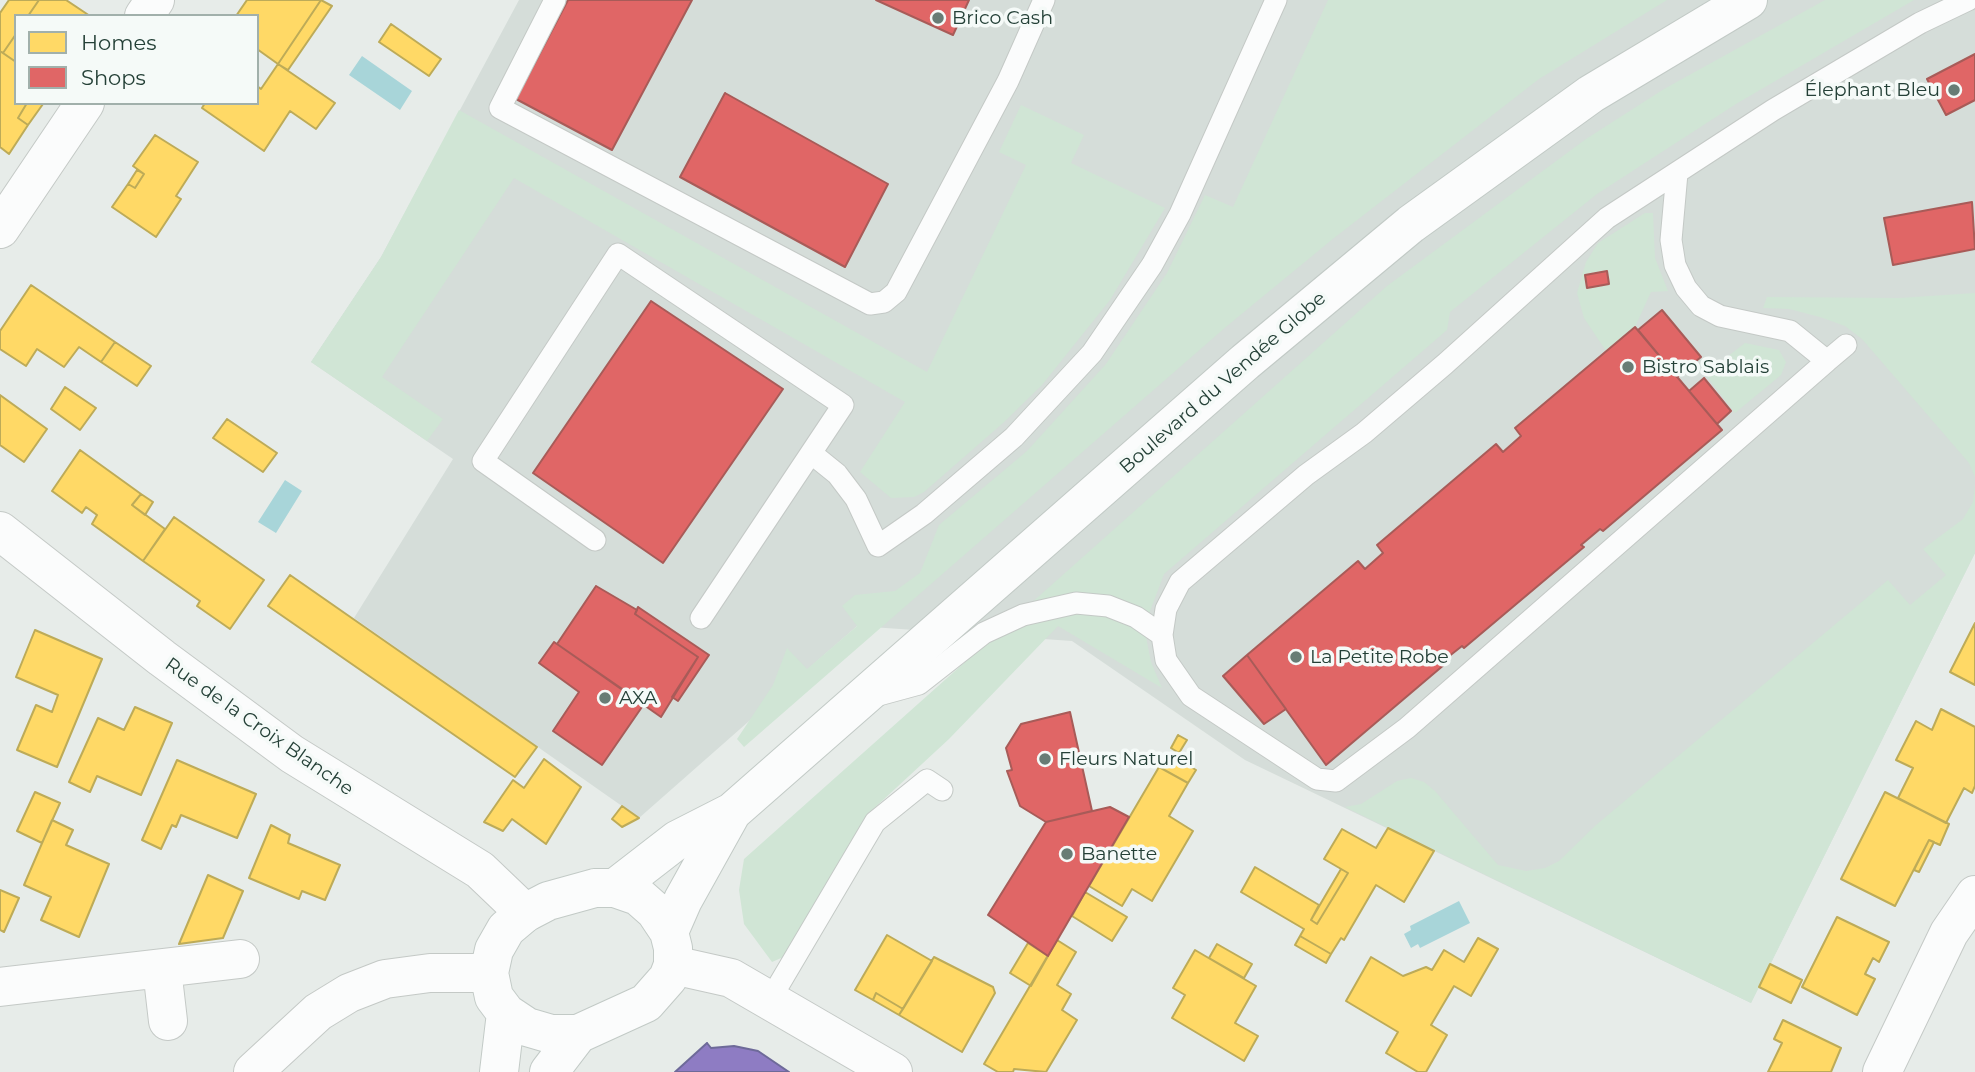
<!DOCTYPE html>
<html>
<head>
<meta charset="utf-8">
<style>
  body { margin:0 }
  #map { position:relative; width:1975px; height:1072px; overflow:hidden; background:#e7ece9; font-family:Montserrat,sans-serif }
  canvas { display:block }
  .legend { position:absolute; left:14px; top:14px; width:245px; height:91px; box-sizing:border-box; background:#f5faf8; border:2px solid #a1b0ab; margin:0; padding:9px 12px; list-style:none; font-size:21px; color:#244037 }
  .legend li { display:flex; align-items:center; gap:14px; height:35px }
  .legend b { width:35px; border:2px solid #a1b0ab }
</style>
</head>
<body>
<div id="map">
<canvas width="1975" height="1072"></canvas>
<ul class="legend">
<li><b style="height:19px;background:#ffd966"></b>Homes</li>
<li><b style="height:19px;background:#e06666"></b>Shops</li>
</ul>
</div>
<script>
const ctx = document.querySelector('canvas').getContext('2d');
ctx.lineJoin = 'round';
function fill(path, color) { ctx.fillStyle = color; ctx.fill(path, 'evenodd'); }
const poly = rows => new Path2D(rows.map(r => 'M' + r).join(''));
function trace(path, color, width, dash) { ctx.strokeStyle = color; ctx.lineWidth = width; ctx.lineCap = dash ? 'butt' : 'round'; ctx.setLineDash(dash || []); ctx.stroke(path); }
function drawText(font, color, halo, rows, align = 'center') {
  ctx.font = font + ' Montserrat,sans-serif'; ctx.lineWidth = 7; ctx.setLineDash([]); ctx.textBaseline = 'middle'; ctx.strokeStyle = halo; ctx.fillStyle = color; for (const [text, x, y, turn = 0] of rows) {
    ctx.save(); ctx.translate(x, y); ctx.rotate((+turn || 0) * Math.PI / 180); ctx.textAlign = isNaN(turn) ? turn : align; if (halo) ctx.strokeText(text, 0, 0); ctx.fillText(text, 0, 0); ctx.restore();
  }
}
const built = poly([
  [519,0,1975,0,1975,553,1751,1003,1245,760,1072,641,857,626,639,818,354,618,453,459,311,362,381,257]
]);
const green = poly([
  [1328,0,1667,0,1539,79,1334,238,1227,326,744,747,737,739,773,685,787,648,807,669,857,626,842,606,855,595,895,591,920,573,939,525,1027,451,1106,364,1167,273,1205,195,1233,207],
  [1825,0,1914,0,1736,104,1597,194,1450,312,1447,330,1164,574,1144,627,1151,662,1162,688,1058,626,949,739,869,813,788,955,772,962,744,924,739,890,744,859,1387,286,1586,139,1664,89],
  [1021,105,1084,135,1071,163,1165,208,1110,300,1042,385,1003,423,924,492,914,497,891,498,860,472,905,402,514,178,382,377,443,419,427,441,311,362,381,257,459,110,927,372,1026,165,999,152],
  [1645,213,1653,213,1655,258,1668,291,1651,292,1635,327,1606,351,1584,318,1577,293,1586,262,1598,243],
  [1975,293,1975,477,1969,463,1862,339,1845,326,1820,317,1789,309,1763,308,1767,297,1900,298],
  [1745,343,1779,350,1786,362,1781,375,1735,413,1705,374],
  [1975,485,1975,553,1751,1003,1345,807,1361,804,1397,781,1411,778,1424,782,1435,791,1498,865,1526,871,1545,868,1559,861,1596,825,1888,580,1910,605,1946,575,1923,549,1963,519,1973,502]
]);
const water = poly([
  [362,56,412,91,400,110,349,75],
  [285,480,302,491,276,533,258,522],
  [1459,901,1470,923,1420,948,1418,944,1411,948,1404,934,1411,930,1410,926]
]);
const homes = poly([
  [9,0,39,0,28,16,16,16,16,34,3,53,0,51,0,13,9,0],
  [39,0,66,0,90,16,28,16,39,0],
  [247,0,321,0,278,64,257,49,257,16,236,16,247,0],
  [321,0,332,6,288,70,278,64,321,0],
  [391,24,441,59,429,76,379,42,391,24],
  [16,34,16,62,3,53,16,34],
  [0,51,16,62,16,103,27,103,18,118,28,125,9,154,0,147,0,51],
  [278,64,335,103,316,129,290,111,264,151,202,108,205,103,257,103,257,86,261,89,278,64],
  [27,103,43,104,28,125,18,118,27,103],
  [155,135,198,162,176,196,181,199,156,237,112,207,128,184,135,188,144,174,133,166,155,135],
  [137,170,144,174,135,188,128,184,137,170],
  [31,285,115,342,101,362,79,347,64,367,37,349,26,366,0,349,0,331,31,285],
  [115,342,151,366,137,386,101,362,115,342],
  [65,387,96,408,80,430,51,409,65,387],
  [0,395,47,429,24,462,0,445,0,395],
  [227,419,277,453,263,472,213,438,227,419],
  [80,450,141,494,132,505,165,529,143,561,92,524,97,515,86,507,82,513,52,491,80,450],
  [141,494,153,502,145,515,132,505,141,494],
  [174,517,264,580,230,629,197,606,200,601,143,561,174,517],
  [290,575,537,747,515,777,268,606,290,575],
  [1975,623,1975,685,1950,672,1975,623],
  [35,630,102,659,57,767,17,750,36,705,52,712,58,695,16,677,35,630],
  [135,707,172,723,141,795,97,776,90,792,69,782,98,718,124,730,135,707],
  [1941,709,1975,727,1975,786,1972,793,1964,788,1946,823,1898,798,1913,768,1896,760,1916,721,1932,730,1941,709],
  [1178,735,1187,740,1179,753,1171,748,1178,735],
  [1168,753,1196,770,1188,783,1159,767,1168,753],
  [544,759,581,787,546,844,512,819,503,831,484,822,513,780,524,788,544,759],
  [177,760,256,794,237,838,181,815,176,827,172,825,161,849,142,840,177,760],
  [1159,767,1188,783,1169,816,1193,831,1152,901,1132,889,1122,906,1089,886,1159,767],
  [35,792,60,803,42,843,17,831,35,792],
  [1885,792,1949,824,1940,845,1929,840,1895,906,1841,879,1885,792],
  [622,806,639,818,622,827,612,819,622,806],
  [52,820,73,830,66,845,109,864,79,937,41,920,51,897,24,885,52,820],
  [271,825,290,835,288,843,340,865,325,900,302,891,299,899,249,878,271,825],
  [1388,828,1434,851,1404,902,1376,885,1344,940,1341,938,1331,954,1300,936,1304,929,1241,892,1255,867,1319,905,1311,920,1317,924,1348,873,1324,859,1342,829,1376,848,1388,828],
  [1929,840,1934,842,1919,872,1914,870,1929,840],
  [1341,869,1348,873,1317,924,1311,920,1341,869],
  [208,875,243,891,223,938,179,944,208,875],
  [0,890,19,898,4,932,0,930,0,890],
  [1085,892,1127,917,1112,941,1072,916,1085,892],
  [1837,917,1889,942,1879,962,1873,958,1865,974,1875,979,1857,1015,1802,987,1837,917],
  [887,935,932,961,903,1009,876,993,873,1000,855,990,887,935],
  [1300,936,1331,954,1326,963,1295,945,1300,936],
  [1478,938,1498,949,1471,996,1454,986,1431,1025,1447,1035,1426,1072,1418,1072,1386,1053,1398,1032,1346,1001,1371,957,1403,976,1426,967,1432,970,1444,950,1464,962,1478,938],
  [1057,940,1076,952,1057,985,1071,994,1062,1010,1077,1020,1046,1072,1014,1069,1013,1072,998,1072,984,1064,1057,940],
  [1028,943,1048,956,1031,986,1010,973,1028,943],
  [1217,944,1252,964,1244,978,1209,958,1217,944],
  [1195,950,1256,986,1235,1023,1258,1036,1244,1061,1172,1018,1185,995,1173,988,1195,950],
  [934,957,993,987,995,993,962,1052,899,1015,934,957],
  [1770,964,1802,980,1791,1003,1759,987,1770,964],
  [876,993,903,1009,899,1015,873,1000,876,993],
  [1783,1020,1841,1048,1831,1072,1768,1072,1782,1043,1774,1039,1783,1020]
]);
const shops = poly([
  [568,0,692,0,612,150,516,99,568,0],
  [876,0,969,0,953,35,876,0],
  [1975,54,1975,100,1946,115,1927,79,1975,54],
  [725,93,888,184,845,267,680,177,725,93],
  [1972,202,1975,249,1893,265,1884,218,1972,202],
  [1607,271,1609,284,1587,288,1585,275,1607,271],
  [651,301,783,389,663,563,533,473,651,301],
  [1662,310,1701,357,1677,377,1638,330,1662,310],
  [1635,327,1722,430,1603,531,1600,529,1581,545,1584,547,1464,648,1462,646,1443,661,1445,664,1326,765,1247,655,1358,561,1365,569,1383,553,1377,545,1496,444,1503,452,1521,436,1515,428,1635,327],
  [1704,378,1731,411,1717,424,1689,391,1704,378],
  [596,586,637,610,635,614,698,657,661,717,557,644,596,586],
  [638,607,709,655,678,701,672,697,698,657,635,614,638,607],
  [554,642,644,704,602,765,553,731,579,692,539,663,554,642],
  [1247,655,1286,709,1264,724,1223,676,1247,655],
  [1070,712,1092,811,1046,822,1020,806,1007,771,1012,770,1006,748,1021,724,1070,712],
  [1110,807,1129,817,1048,956,988,915,1046,822,1110,807]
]);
const offices = poly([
  [707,1043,711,1048,734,1046,758,1051,789,1072,675,1072,707,1043]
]);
const lane = poly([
  [555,0,500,108,870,304,884,302,896,292,1008,81,1044,0],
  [1677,173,1671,240,1675,265,1686,288,1701,306,1720,316,1790,331,1827,361,1407,728,1336,781,1317,779,1191,696,1166,660,1162,635,1166,609,1180,582,1306,475,1364,433,1445,364,1607,218,1773,110,1920,23,1968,0],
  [1827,361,1846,345],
  [811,453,837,474,856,499,878,546,924,514,1014,437,1092,353,1152,265,1180,214,1276,0],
  [595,540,483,461,618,254,843,405,701,618],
  [875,696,919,684,984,633,1023,615,1076,603,1108,606,1136,617,1162,635],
  [771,998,875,822,927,780,942,790]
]);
const street = poly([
  [144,16,155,0],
  [0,229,85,103],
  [0,531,162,658,292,754,480,870,525,913],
  [673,965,731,978,893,1072],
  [162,969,168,1021],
  [0,987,240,959],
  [253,1072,318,1012,349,993,385,979,430,973,489,973],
  [1882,1072,1949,933,1975,895]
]);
const secondary = poly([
  [595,888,615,888,638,896,655,911,669,932,673,948,673,965,668,978,646,1003,578,1034,551,1034,527,1027,506,1013,494,997,489,973,494,950,506,929,525,913,548,901,595,888],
  [615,888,677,840,732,812,1245,362,1411,224,1591,94,1748,0],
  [669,932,683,900,732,812],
  [499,1072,506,1013],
  [549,1072,578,1034]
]);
const markers = [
  [938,18,7,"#687c75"],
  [1954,90,7,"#687c75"],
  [1628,367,7,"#687c75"],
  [1296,657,7,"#687c75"],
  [605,698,7,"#687c75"],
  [1045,759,7,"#687c75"],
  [1067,854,7,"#687c75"]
];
const poiNames = [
  ["Brico Cash",952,18],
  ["Élephant Bleu",1940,90,"right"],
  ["Bistro Sablais",1642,367],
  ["La Petite Robe",1310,657],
  ["AXA",619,698],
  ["Fleurs Naturel",1059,759],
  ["Banette",1081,854]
];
const streetNames = [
  ["Boulevard du Vendée Globe",1223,383,-41],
  ["Rue de la Croix Blanche",259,727,35]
];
fill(built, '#d5ddd9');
fill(green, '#d0e5d5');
fill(water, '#a8d5d9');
fill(homes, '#ffd966');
trace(homes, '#bdab58', 2);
fill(shops, '#e06666');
trace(shops, '#a85b58', 2);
fill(offices, '#8e7cc3');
trace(offices, '#6e6a99', 2);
trace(lane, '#c4c9c6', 23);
trace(street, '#c4c9c6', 40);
trace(secondary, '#c2cac6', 40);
trace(lane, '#fbfcfc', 21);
trace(street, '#fbfcfc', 38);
trace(secondary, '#fbfcfc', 38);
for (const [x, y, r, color] of markers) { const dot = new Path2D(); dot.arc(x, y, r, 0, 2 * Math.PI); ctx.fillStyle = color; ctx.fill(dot); trace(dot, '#f5faf8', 2.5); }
drawText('19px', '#244037', '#f5faf8', poiNames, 'left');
drawText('19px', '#244037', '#f5faf8', streetNames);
</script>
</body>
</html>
